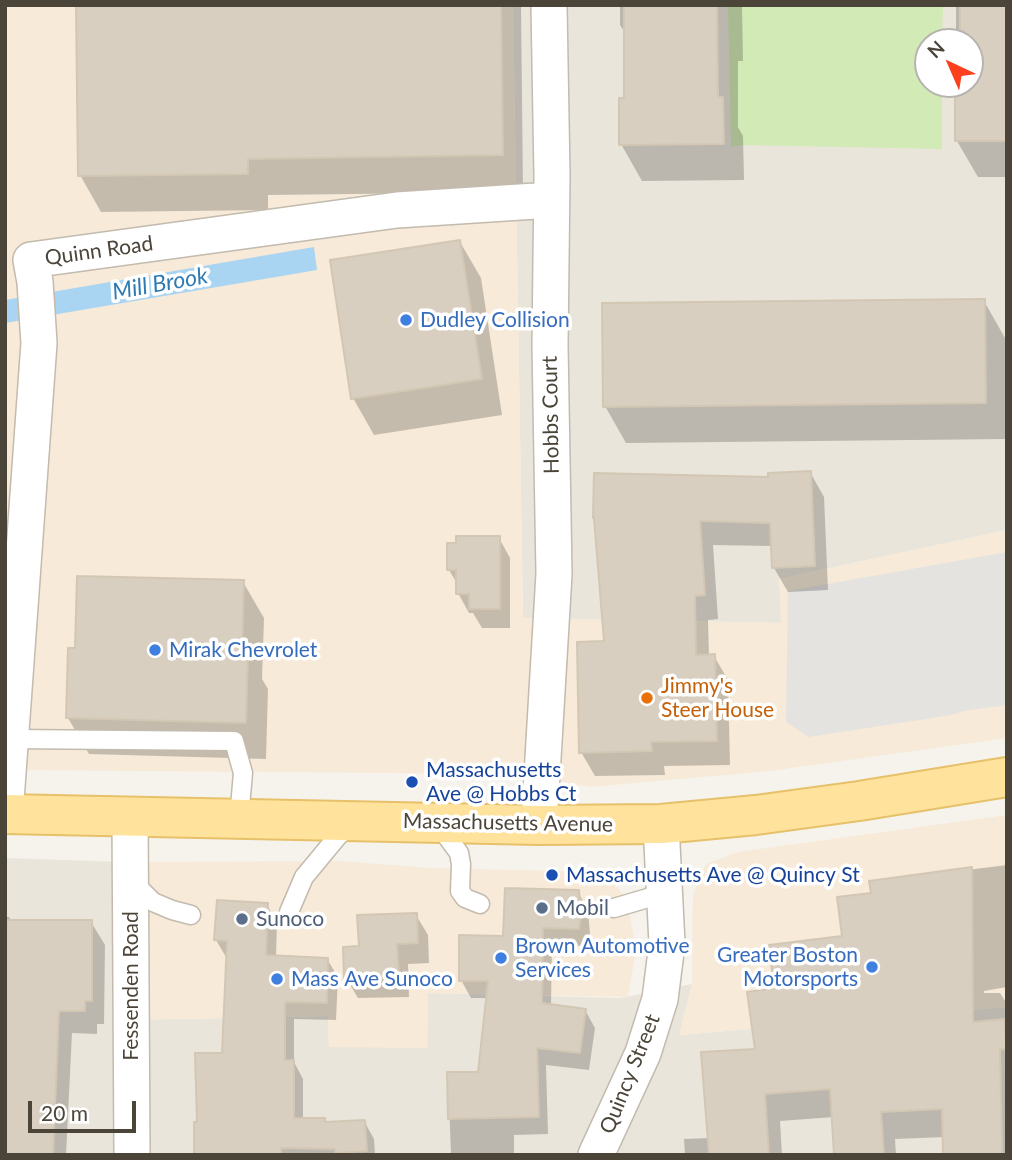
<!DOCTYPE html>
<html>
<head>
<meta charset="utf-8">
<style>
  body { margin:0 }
  #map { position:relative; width:1012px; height:1160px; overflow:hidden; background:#f6f3ec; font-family:Lato,sans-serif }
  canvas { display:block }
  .frame { position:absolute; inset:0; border:7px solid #4b4439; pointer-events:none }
  .north { position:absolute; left:914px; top:28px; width:70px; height:70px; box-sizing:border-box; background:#fff; border:2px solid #b7b4b0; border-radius:50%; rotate:316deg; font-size:19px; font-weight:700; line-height:28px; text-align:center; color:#4b4439 }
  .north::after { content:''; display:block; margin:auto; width:24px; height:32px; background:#fc3f1d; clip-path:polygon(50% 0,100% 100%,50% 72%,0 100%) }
  .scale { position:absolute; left:28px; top:1101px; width:108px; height:32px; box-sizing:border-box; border:4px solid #4b4439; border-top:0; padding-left:9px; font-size:21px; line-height:24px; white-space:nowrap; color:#4b4439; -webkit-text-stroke:5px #fff; paint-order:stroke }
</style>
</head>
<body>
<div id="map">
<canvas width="1012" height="1160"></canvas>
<div class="frame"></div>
<div class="north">N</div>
<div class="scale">20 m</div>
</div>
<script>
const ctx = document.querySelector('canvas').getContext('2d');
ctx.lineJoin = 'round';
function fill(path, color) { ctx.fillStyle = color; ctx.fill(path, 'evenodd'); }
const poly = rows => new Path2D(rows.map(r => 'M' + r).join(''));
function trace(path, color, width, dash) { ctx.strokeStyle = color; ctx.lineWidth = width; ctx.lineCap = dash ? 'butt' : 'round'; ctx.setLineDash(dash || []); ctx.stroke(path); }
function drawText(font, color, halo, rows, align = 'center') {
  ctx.font = font + ' Lato,sans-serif'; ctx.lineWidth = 7; ctx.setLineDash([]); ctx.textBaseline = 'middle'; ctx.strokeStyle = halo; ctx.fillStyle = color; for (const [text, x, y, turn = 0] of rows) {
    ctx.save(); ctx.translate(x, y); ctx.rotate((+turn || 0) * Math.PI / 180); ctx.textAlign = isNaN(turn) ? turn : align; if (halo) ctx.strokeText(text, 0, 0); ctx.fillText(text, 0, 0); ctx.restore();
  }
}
const residential = poly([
  [513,5,1007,5,1007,530,779,579,782,623,523,618],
  [928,42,970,42,970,84,928,84],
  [5,858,123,862,121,1020,328,1016,329,1046,427,1048,428,993,620,998,692,984,680,1035,1007,1007,1007,1155,5,1155]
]);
const commercial = poly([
  [5,5,513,5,523,618,781,623,779,579,1007,530,1007,738,770,771,590,787,526,774,5,770],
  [1007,815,1007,1007,679,1035,692,984,693,895,706,864,738,852],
  [340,861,431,868,604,872,627,899,636,950,628,997,428,993,427,1048,329,1047,328,1016,120,1020,123,862]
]);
const green = poly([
  [728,5,943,5,942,42,928,42,928,84,942,84,942,149,741,145,731,147]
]);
const parking = poly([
  [1007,552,1007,705,963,711,952,715,809,737,786,722,788,591]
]);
const water = poly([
  [314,247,317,270,5,323,5,300]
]);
const shadow = poly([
  [78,5,521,5,523,192,268,195,268,210,101,212,80,175],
  [620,5,742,5,743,61,738,61,738,127,743,136,744,180,642,181,621,144,626,100,626,34,620,25],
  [956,5,1007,5,1007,177,978,177,957,141,962,84,970,84,970,42,962,42,962,38,956,29],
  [460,242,481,278,502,415,374,435,353,398],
  [984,301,1005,338,1006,439,626,443,605,406],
  [810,472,824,497,828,590,788,592,774,568,773,546,713,545,718,619,708,620,709,656,714,656,728,680,730,765,664,766,665,775,595,776,581,752,606,643,596,521,770,479],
  [499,538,510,558,510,628,482,628,473,613,469,613,458,593,458,585,449,570,457,544],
  [243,582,264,618,262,679,268,689,266,759,89,754,68,718,77,650],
  [1007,865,1007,987,984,991,984,993,1000,993,1007,1004,1007,1155,945,1155,945,1137,895,1139,896,1155,836,1155,834,1117,780,1121,782,1155,685,1155,684,1139,710,1138,757,1050,776,989,844,937,873,895,871,882],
  [578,892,588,910,590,934,589,946,552,945,551,1006,585,1010,595,1028,589,1070,546,1065,548,1134,514,1135,514,1155,451,1155,448,1074,480,1073,488,998,471,998,461,980,505,937],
  [267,905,277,922,276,957,327,959,338,977,336,1020,294,1019,294,1062,303,1079,303,1120,324,1120,326,1123,364,1121,374,1139,375,1155,196,1155,198,1124,224,1054,228,958,226,957,216,940],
  [416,915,428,935,429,963,408,964,409,997,358,998,346,978],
  [5,917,9,917,11,921,91,922,105,945,104,1024,97,1024,97,1034,72,1033,66,1155,5,1155]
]);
const building = poly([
  [76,5,501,5,503,155,248,159,248,174,78,176,76,5],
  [624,5,717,5,718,97,723,97,724,144,619,145,619,98,624,98,624,5],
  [960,5,1007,5,1007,141,955,141,955,94,961,94,960,84,970,84,970,42,960,42,960,5],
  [460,240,482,379,351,399,330,260,460,240],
  [985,299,986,403,603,407,602,303,985,299],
  [811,471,815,566,772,568,770,523,700,521,705,595,695,596,696,655,715,654,717,741,651,742,652,751,579,753,577,642,604,641,594,518,593,518,594,473,768,477,768,473,811,471],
  [456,536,500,536,500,609,469,609,469,594,456,594,456,570,447,570,447,543,456,543,456,536],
  [77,576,244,580,242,651,248,651,246,723,66,718,68,648,75,648,77,576],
  [972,867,973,1022,1004,1019,1007,1049,1000,1049,1002,1155,943,1155,942,1109,881,1112,884,1155,834,1155,830,1089,765,1094,769,1155,709,1155,701,1052,755,1049,747,992,774,988,769,945,842,936,837,897,871,893,869,881,972,867],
  [505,888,579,890,581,915,579,929,543,928,542,1003,586,1009,580,1053,537,1048,539,1117,448,1119,447,1072,478,1072,488,981,459,981,459,935,503,936,505,888],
  [217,900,268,903,266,955,328,958,327,1003,285,1002,285,1060,294,1060,294,1118,325,1118,325,1122,365,1120,367,1151,335,1153,335,1149,281,1148,281,1155,194,1155,194,1122,197,1122,195,1053,222,1053,227,941,214,940,217,900],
  [417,913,418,943,397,944,399,977,344,979,343,947,359,946,357,915,417,913],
  [5,920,92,920,92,1001,85,1001,85,1011,59,1011,53,1155,5,1155,5,920]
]);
const service = poly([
  [11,739,234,741,243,773,239,818],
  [437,823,459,853,461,864,460,891,465,898,480,904],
  [131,880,153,902,172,910,191,915],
  [614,908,665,893],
  [289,912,304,877,338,836,351,825]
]);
const minor = poly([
  [5,814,39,343,35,282,31,260,397,210,551,200],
  [130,816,132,1155],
  [539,825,554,574,550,345,552,176,549,5],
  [596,1155,643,1053,660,999,667,944,661,824]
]);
const primary = poly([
  [5,814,539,825,661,824,756,815,859,801,1007,777]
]);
const markers = [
  [406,320,7,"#3f7fe0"],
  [155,650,7,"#3f7fe0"],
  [647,698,7,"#e8710a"],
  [412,782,7,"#1a4fb4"],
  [552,875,7,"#1a4fb4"],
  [542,908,7,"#5c6f8a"],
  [242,919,7,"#5c6f8a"],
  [501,958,7,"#3f7fe0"],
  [872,967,7,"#3f7fe0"],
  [277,979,7,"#3f7fe0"]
];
const streetNames = [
  ["Quinn Road",99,251,-8],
  ["Hobbs Court",551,415,-91],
  ["Massachusetts Avenue",508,823,1],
  ["Fessenden Road",131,986,-90],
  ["Quincy Street",630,1074,-68]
];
const shopNames = [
  ["Dudley Collision",420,320],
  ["Mirak Chevrolet",169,650],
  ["Brown Automotive",515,946],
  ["Services",515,970],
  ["Greater Boston",858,955,"right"],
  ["Motorsports",858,979,"right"],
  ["Mass Ave Sunoco",291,979]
];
const foodNames = [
  ["Jimmy's",661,686],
  ["Steer House",661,710]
];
const transitNames = [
  ["Massachusetts",426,770],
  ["Ave @ Hobbs Ct",426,794],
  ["Massachusetts Ave @ Quincy St",566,875]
];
const serviceNames = [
  ["Mobil",556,908],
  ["Sunoco",256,919]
];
const waterNames = [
  ["Mill Brook",160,284,-10]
];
fill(residential, '#eae5da');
fill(commercial, '#f7ead8');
fill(green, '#d2eab5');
fill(parking, '#e5e3e0');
fill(water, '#a9d4f2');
fill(shadow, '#0003');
fill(building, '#d8cfc1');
trace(building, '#d3c7b4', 2);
trace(service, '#c2bbae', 21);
trace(minor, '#c2bbae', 38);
trace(primary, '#e6c16a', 42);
trace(service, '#fff', 18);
trace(minor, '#fff', 35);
trace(primary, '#ffe39c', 38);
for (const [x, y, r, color] of markers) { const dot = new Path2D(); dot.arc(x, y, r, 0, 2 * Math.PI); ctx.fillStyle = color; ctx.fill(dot); trace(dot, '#fff', 2.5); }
drawText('21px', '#4b4439', '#fff', streetNames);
drawText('21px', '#366cbe', '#fff', shopNames, 'left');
drawText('21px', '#c56008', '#fff', foodNames, 'left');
drawText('21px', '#164399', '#fff', transitNames, 'left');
drawText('21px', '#4e5e75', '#fff', serviceNames, 'left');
drawText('italic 23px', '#2e7ab2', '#fff', waterNames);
</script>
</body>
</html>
